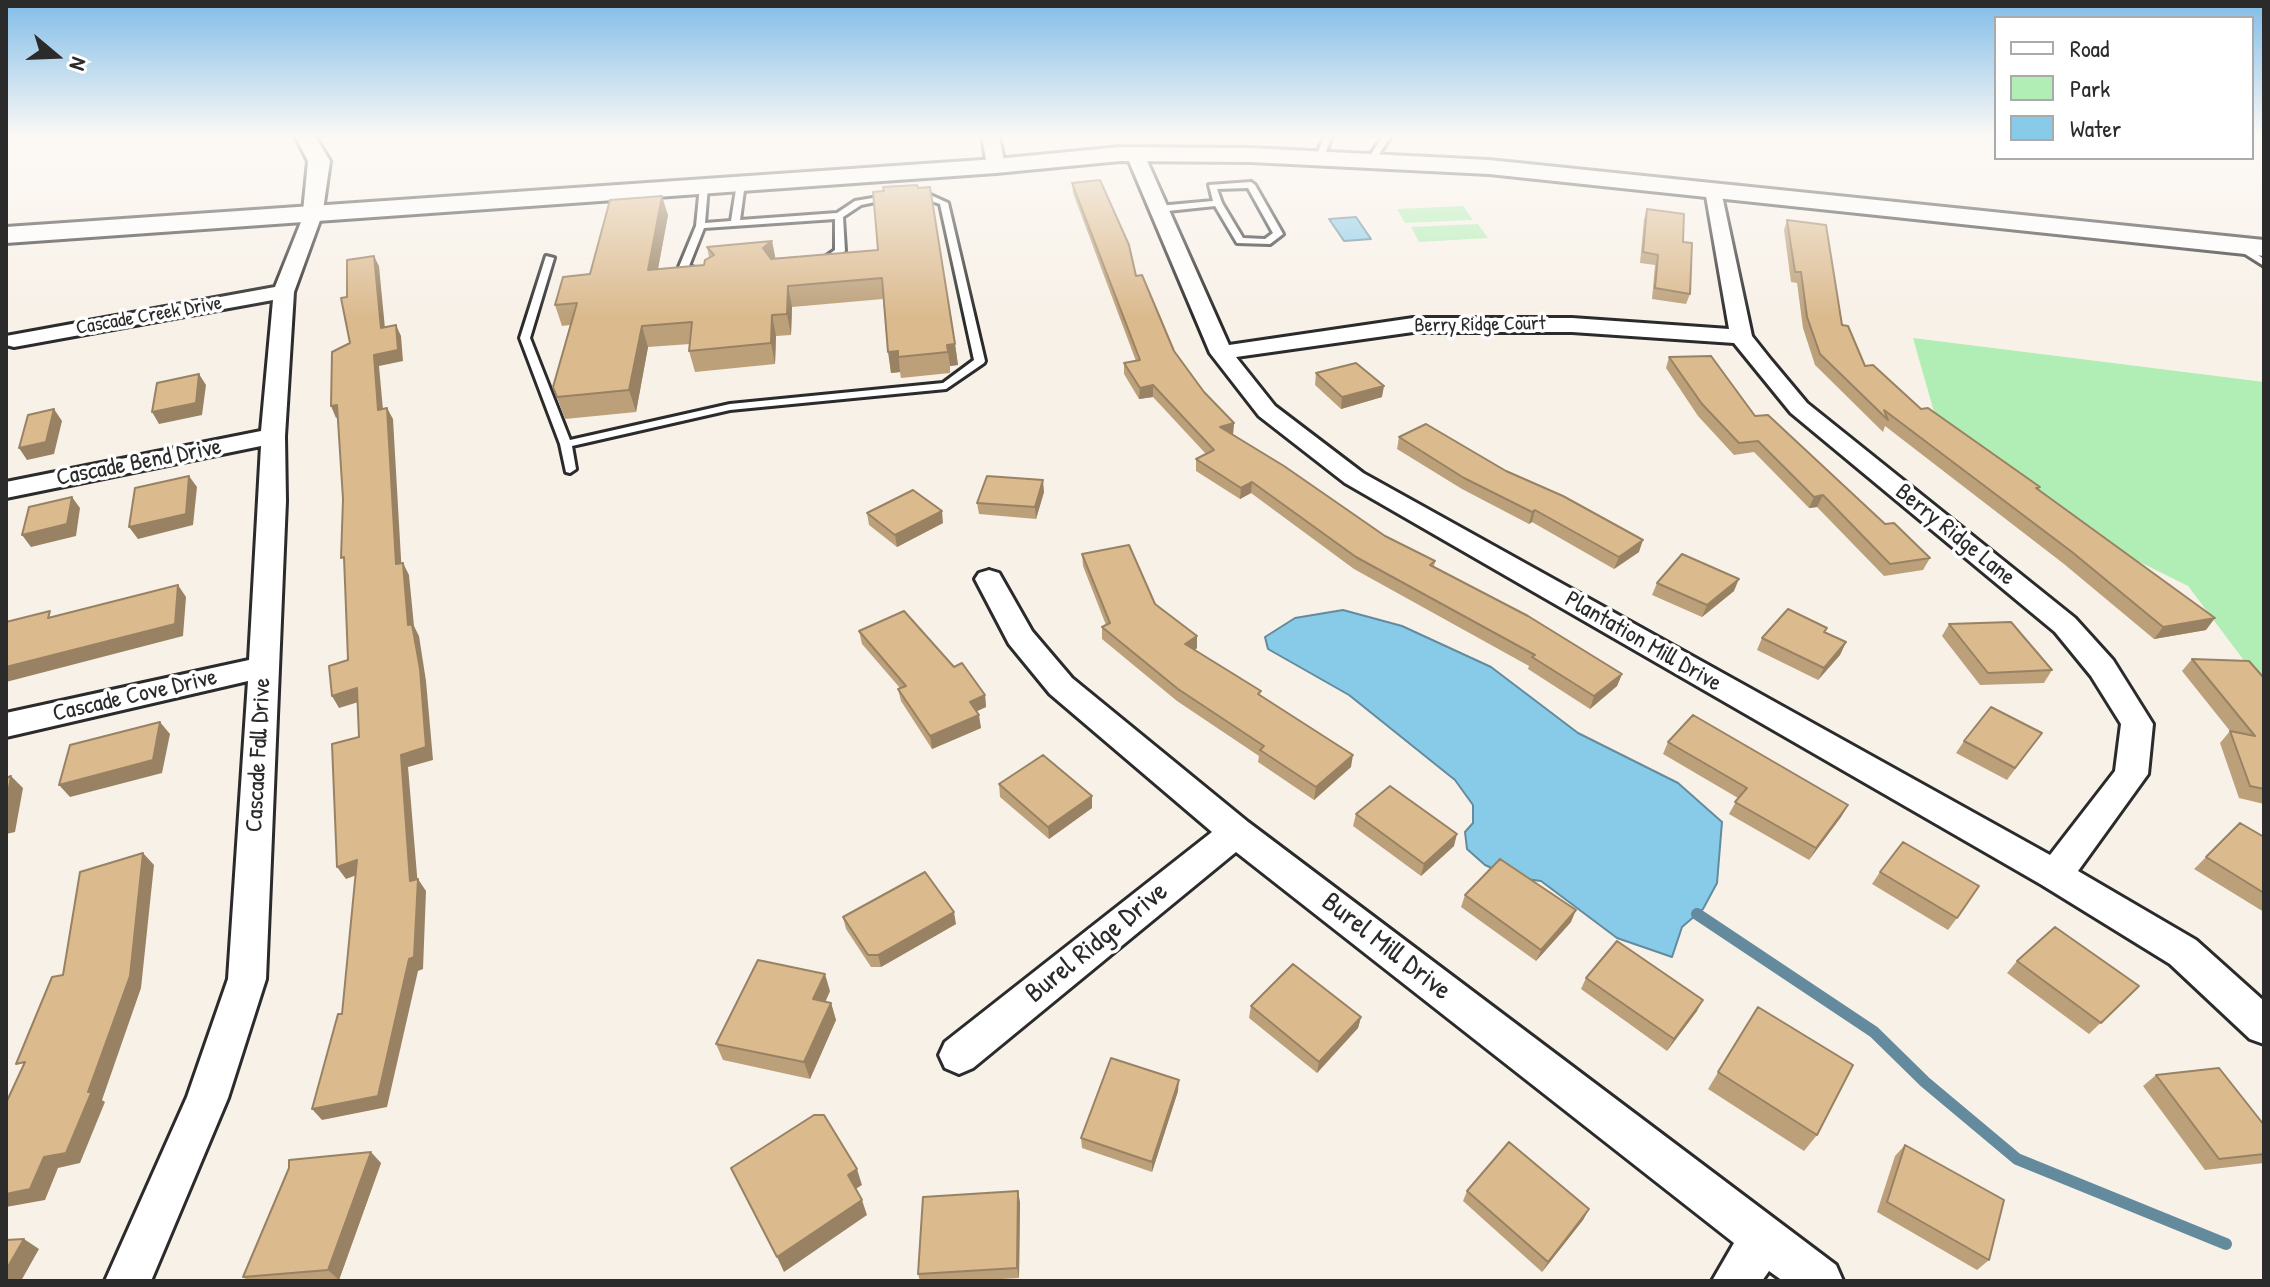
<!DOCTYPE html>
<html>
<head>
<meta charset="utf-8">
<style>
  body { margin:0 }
  #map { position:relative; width:2270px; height:1287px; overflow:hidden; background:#f8f1e8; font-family:"Patrick Hand",sans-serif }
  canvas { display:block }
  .frame { position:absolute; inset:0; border:8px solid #2b2b2b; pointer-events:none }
  .legend { position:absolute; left:1994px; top:16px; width:260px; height:144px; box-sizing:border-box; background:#fff; border:2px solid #aaa; margin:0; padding:10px 14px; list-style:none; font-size:24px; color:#2b2b2b }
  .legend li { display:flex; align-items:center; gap:16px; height:40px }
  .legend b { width:40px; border:2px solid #aaa }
  .north { position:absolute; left:16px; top:16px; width:80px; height:80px; -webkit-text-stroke:6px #fff; paint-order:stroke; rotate:109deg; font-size:22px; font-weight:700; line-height:32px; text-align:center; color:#2b2b2b }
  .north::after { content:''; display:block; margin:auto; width:28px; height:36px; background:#2b2b2b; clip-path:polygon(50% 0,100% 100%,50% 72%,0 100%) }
</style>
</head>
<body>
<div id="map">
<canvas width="2270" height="1287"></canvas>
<div class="frame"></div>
<ul class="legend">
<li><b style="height:10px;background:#fff"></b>Road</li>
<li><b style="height:22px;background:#b1eeb5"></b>Park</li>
<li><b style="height:22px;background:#88cbe9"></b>Water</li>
</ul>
<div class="north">N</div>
</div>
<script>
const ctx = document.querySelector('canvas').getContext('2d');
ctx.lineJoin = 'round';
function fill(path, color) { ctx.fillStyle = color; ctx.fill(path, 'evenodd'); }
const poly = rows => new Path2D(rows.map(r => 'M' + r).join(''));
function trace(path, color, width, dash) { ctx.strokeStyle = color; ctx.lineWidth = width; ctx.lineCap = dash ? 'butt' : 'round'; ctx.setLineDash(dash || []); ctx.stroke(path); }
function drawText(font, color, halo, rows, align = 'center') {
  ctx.font = font + ' "Patrick Hand",sans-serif'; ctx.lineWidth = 7; ctx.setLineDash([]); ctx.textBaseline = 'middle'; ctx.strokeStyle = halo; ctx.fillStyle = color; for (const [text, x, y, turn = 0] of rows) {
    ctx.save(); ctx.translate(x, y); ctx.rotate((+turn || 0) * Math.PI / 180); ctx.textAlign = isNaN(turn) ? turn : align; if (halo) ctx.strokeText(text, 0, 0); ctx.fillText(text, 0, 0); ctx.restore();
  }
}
const green = poly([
  [1463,206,1473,220,1405,223,1397,209],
  [1478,224,1488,238,1419,242,1411,227],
  [1913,338,2264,382,2264,687,2188,586,1950,468]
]);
const water = poly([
  [1356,217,1371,239,1344,241,1329,219,1356,217],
  [1343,610,1402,626,1491,667,1578,733,1678,783,1722,822,1717,883,1703,909,1682,927,1672,957,1617,938,1541,881,1511,877,1485,865,1467,849,1465,832,1473,823,1473,805,1455,780,1349,695,1268,649,1265,637,1295,618,1343,610]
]);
const stream = poly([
  [1697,914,1874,1032,1925,1082,2017,1159,2226,1244]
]);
const service = poly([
  [1324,136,1332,136,1324,157,1320,159,1316,157,1324,136],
  [1383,136,1391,136,1374,162,1368,162,1367,160,1383,136],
  [741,180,745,183,740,220,837,213,855,201,890,195,894,198,861,205,843,217,845,251,826,264,818,262,835,250,835,219,704,228,689,266,708,272,703,275,681,269,679,267,696,226,700,186,704,183,708,186,705,223,731,221,737,183,741,180],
  [1251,182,1255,185,1283,234,1270,244,1237,243,1215,206,1158,212,1154,209,1158,206,1213,201,1209,185,1251,182],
  [1248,188,1273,233,1265,239,1243,238,1222,203,1217,189,1248,188],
  [926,193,948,203,985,361,984,363,946,389,730,410,572,446,576,469,570,473,566,472,560,444,520,338,546,256,554,258,530,338,570,440,730,404,943,383,974,360,940,204,925,199,915,200,911,197,926,193],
  [2234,243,2240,243,2264,259,2264,266,2234,247,2234,243]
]);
const minor = poly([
  [982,136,999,136,1005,166,1002,170,990,170,987,166,982,136],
  [1135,149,1144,154,1229,345,1413,318,1572,318,1729,329,1705,190,1708,186,1720,186,1752,336,1771,360,1807,403,2075,618,2113,660,2153,724,2148,774,2078,871,2196,940,2264,1001,2264,1044,2250,1039,2170,964,2042,885,1345,483,1259,416,1210,353,1126,154,1135,149],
  [1413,332,1572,332,1734,343,1791,413,2055,632,2091,676,2121,724,2115,771,2050,855,1363,473,1275,406,1236,357,1413,332],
  [314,206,323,212,294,292,285,436,286,501,266,979,228,1098,151,1281,105,1281,187,1097,228,979,248,681,6,737,6,713,249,660,261,446,6,498,6,482,261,431,273,300,14,347,6,345,6,336,275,287,305,212,314,206],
  [989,570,999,573,1032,631,1072,678,1248,822,1836,1265,1843,1281,1783,1281,1769,1271,1762,1281,1712,1281,1734,1243,1236,852,973,1068,959,1074,945,1068,939,1055,945,1042,1212,832,1050,694,1009,644,975,579,979,573,989,570]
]);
const tertiary = poly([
  [295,136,315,136,330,161,322,217,314,219,303,212,308,161,295,136]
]);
const secondary = poly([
  [1120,147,1251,148,1489,160,2264,240,2264,256,1489,174,1251,162,1120,161,996,173,6,243,6,227,996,159,1120,147]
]);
const wall = poly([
  [1072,183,1136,276,1174,351,1204,392,1234,423,1233,434,1385,536,1435,561,1434,567,1622,674,1617,686,1590,709,1528,669,1529,666,1354,569,1251,493,1240,499,1196,471,1196,459,1206,454,1153,397,1139,399,1124,374,1124,363,1136,361,1073,193],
  [1647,209,1683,242,1690,294,1686,304,1652,299,1655,265,1640,263,1644,219],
  [668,215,658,269,704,265,709,257,707,247,772,241,775,258,878,250,955,344,958,365,950,366,950,373,901,378,900,372,891,373,883,299,792,307,791,335,776,336,775,364,695,372,689,351,690,344,648,347,636,412,565,419,553,387,570,325,562,326,555,305,590,274],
  [1787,220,1865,366,1921,409,2040,487,2038,490,2206,630,2154,639,2064,564,1885,426,1883,432,1815,365,1803,328,1797,283,1791,282,1784,230],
  [1669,357,1755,416,1885,524,1930,558,1923,570,1884,576,1817,507,1809,508,1754,452,1734,455,1698,416,1666,368],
  [1316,373,1382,397,1341,409,1315,385],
  [1399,437,1639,552,1614,569,1532,522,1529,524,1462,489,1397,449],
  [1044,492,1036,519,979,514,977,503],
  [867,513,943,523,897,547,869,525],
  [1082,554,1155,604,1197,648,1195,650,1261,696,1351,767,1314,800,1258,762,1259,756,1177,701,1102,639,1102,627,1106,625,1083,566],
  [1657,583,1734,591,1702,617,1652,595],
  [1949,624,2052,670,2044,683,1980,685,1942,636],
  [859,631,954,667,985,695,986,707,976,711,981,728,932,749,901,701,898,689,900,688,862,644],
  [1762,638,1846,642,1840,655,1818,680,1757,650],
  [2192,659,2264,678,2264,804,2239,798,2220,743,2230,731,2182,671],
  [2042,733,2007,780,1956,753,1964,741],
  [1668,742,1848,805,1841,817,1809,860,1729,814,1738,798,1663,754],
  [999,784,1092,796,1092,808,1049,839,1000,797],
  [1356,814,1454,846,1421,876,1353,826],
  [2264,837,2264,912,2194,869,2206,857],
  [1880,872,1957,918,1948,930,1872,884],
  [1465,895,1571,922,1536,961,1461,907],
  [843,917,956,924,881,967,871,967,846,929],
  [2017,961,2139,986,2089,1034,2007,973],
  [1586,978,1697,1011,1667,1051,1581,989],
  [830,991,825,1002,831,1003,836,1020,810,1079,723,1060,716,1044],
  [1251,1006,1361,1017,1358,1028,1317,1073,1249,1018],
  [1747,1024,1817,1135,1804,1151,1708,1089],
  [2156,1075,2264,1125,2264,1163,2205,1170,2143,1086],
  [1178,1091,1152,1172,1082,1148,1081,1138],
  [1905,1145,1989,1260,1977,1270,1877,1212,1895,1156],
  [381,1163,339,1280,248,1281,243,1277],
  [1467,1191,1589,1209,1583,1220,1542,1272,1463,1201],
  [1020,1202,1019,1278,969,1281,920,1281,918,1274]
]);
const shadedWall = poly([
  [662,196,668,215,654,290,648,270],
  [772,241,776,261,767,268,763,248],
  [374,256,379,266,386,339,381,328],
  [788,286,792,307,791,335,787,314],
  [772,315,776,336,775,364,771,343],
  [396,325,401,336,403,361,379,366,384,421,378,410,374,355],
  [642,326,648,347,636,412,629,390],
  [955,344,958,365,950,366,947,345],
  [898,351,900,372,891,373,888,352],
  [199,374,206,385,202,415,159,424,152,412],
  [1153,385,1153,397,1139,399,1140,388],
  [1384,386,1382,397,1341,409,1342,397],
  [337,405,343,416,336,418,331,406],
  [387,408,393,419,402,576,396,564],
  [54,409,62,421,54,454,27,460,19,448],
  [1234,423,1233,434,1220,427],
  [189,476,197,487,193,525,138,539,129,527],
  [1043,480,1044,492,1036,519,1035,507],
  [1252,482,1251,493,1240,499,1241,488],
  [1823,495,1817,507,1809,508,1814,497],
  [72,497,80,508,76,536,31,547,22,535],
  [1535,510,1532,522,1529,524,1532,512],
  [942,511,943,523,897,547,895,535],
  [1643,540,1639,552,1614,569,1619,557],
  [403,563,409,575,414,626,419,636,426,681,433,760,408,767,418,887,418,879,426,891,423,969,418,971,387,1107,322,1120,312,1109,410,881,401,755,408,625],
  [1739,579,1734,591,1702,617,1707,605],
  [178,585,186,597,183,636,6,682,6,667],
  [2215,618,2206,630,2154,639,2163,627],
  [1197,636,1197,648,1185,656,1185,644],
  [1846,642,1840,655,1818,680,1824,668],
  [1622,674,1617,686,1590,709,1594,696],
  [357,688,365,700,339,708,332,696],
  [985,695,986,707,971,714,970,702],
  [979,715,981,728,932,749,930,736],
  [160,722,170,734,162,773,70,797,59,785],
  [1353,755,1351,767,1314,800,1316,787],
  [11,776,23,788,15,832,6,834,6,806],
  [1092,796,1092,808,1049,839,1048,827],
  [1848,805,1841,817,1809,860,1816,848],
  [1457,834,1454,846,1421,876,1424,864],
  [143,853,154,865,141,988,102,1100,105,1102,80,1163,58,1168,45,1200,6,1207,6,1194,44,1157,88,1092],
  [357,860,365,872,346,879,337,867],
  [1576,910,1571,922,1536,961,1541,950],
  [954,912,956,924,881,967,878,955],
  [825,974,830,991,819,1016,813,999],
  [1703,1000,1697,1011,1667,1051,1674,1039],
  [831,1003,836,1020,810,1079,804,1062],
  [1361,1017,1358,1028,1317,1073,1319,1062],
  [1179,1080,1178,1091,1152,1172,1152,1162],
  [371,1152,381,1163,339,1280,328,1270],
  [857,1169,862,1185,854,1190,848,1175],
  [1018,1191,1020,1202,1019,1278,1017,1268],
  [862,1200,867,1215,784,1272,777,1257],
  [1589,1209,1583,1220,1542,1272,1548,1262],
  [24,1239,39,1249,21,1281,6,1281,6,1270]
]);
const building = poly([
  [1100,180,1129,245,1136,276,1142,275,1174,351,1204,392,1234,423,1220,427,1284,466,1385,536,1435,561,1430,565,1528,616,1622,674,1594,696,1532,657,1535,655,1356,557,1252,482,1241,488,1196,459,1214,450,1153,385,1140,388,1124,363,1140,360,1072,183,1100,180],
  [917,185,918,188,930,187,955,344,947,345,948,352,898,357,898,351,888,352,882,278,788,286,787,314,772,315,771,343,689,351,692,322,642,326,629,390,557,397,553,387,577,303,555,305,563,277,590,274,610,200,662,196,648,270,704,265,705,260,714,255,707,247,772,241,763,248,771,259,878,250,873,192,884,191,883,187,917,185],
  [1647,209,1684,214,1683,242,1692,243,1690,294,1655,288,1658,255,1643,252,1647,209],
  [1787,220,1826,225,1842,325,1848,326,1865,366,1873,365,1921,409,1928,408,2040,487,2036,488,2215,618,2163,627,2072,552,1884,410,1888,420,1820,354,1807,317,1801,272,1795,272,1787,220],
  [374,256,381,328,396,325,398,350,374,355,378,410,387,408,396,564,403,563,408,625,412,624,420,669,426,747,401,755,410,881,418,879,414,957,409,959,378,1096,312,1109,338,1014,342,1014,357,860,337,867,332,744,359,737,357,688,332,696,329,666,348,660,344,557,341,558,343,499,337,405,331,406,332,352,350,343,341,298,347,297,347,260,374,256],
  [1711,356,1755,416,1768,415,1885,524,1894,523,1930,558,1890,564,1823,495,1814,497,1758,441,1739,443,1702,404,1669,357,1711,356],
  [1356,363,1384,386,1342,397,1316,373,1356,363],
  [199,374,196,403,152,412,157,383,199,374],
  [54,409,46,442,19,448,28,415,54,409],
  [1426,424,1506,471,1563,496,1643,540,1619,557,1535,510,1532,512,1464,478,1399,437,1426,424],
  [189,476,186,514,129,527,135,488,189,476],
  [987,476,1043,480,1035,507,977,503,987,476],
  [913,490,942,511,895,535,867,513,913,490],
  [72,497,67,524,22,535,29,507,72,497],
  [1129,545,1155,604,1197,636,1185,644,1261,691,1258,694,1353,755,1316,787,1260,750,1264,746,1178,689,1102,627,1110,623,1082,554,1129,545],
  [1682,554,1739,579,1707,605,1657,583,1682,554],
  [178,585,175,624,6,667,6,622,50,611,48,618,178,585],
  [1788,609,1827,628,1824,632,1846,642,1824,668,1762,638,1788,609],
  [904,611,954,667,962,663,985,695,970,702,979,715,930,736,898,689,906,686,859,631,904,611],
  [2011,622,2052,670,1988,673,1949,624,2011,622],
  [2192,659,2249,661,2264,678,2264,789,2250,786,2230,731,2255,736,2192,659],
  [1991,707,2042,733,2015,768,1964,741,1991,707],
  [1693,715,1848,805,1816,848,1735,802,1747,788,1668,742,1693,715],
  [160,722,153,760,59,785,70,745,160,722],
  [1043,755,1092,796,1048,827,999,784,1043,755],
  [11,776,6,806,6,778,11,776],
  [1390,786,1457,834,1424,864,1356,814,1390,786],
  [2240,823,2264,837,2264,893,2206,857,2240,823],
  [1903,842,1979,886,1957,918,1880,872,1903,842],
  [143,853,130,976,88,1092,92,1091,66,1153,44,1157,30,1189,6,1194,6,1103,25,1062,16,1064,52,977,63,975,80,872,143,853],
  [1500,859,1576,910,1541,950,1465,895,1500,859],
  [925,872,954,912,878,955,868,955,843,917,925,872],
  [2055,927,2139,986,2101,1023,2017,961,2055,927],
  [1617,941,1703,1000,1674,1039,1586,978,1617,941],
  [758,960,825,974,813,999,831,1003,804,1062,716,1044,758,960],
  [1293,964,1361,1017,1319,1062,1251,1006,1293,964],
  [1758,1007,1853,1065,1817,1135,1718,1072,1758,1007],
  [1111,1058,1179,1080,1152,1162,1081,1138,1111,1058],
  [2219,1068,2264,1125,2264,1154,2219,1159,2156,1075,2219,1068],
  [814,1115,824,1115,857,1169,848,1175,862,1200,777,1257,731,1168,814,1115],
  [1509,1142,1589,1209,1548,1262,1467,1191,1509,1142],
  [1905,1145,2004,1200,1989,1260,1887,1202,1905,1145],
  [371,1152,328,1270,243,1277,289,1168,289,1160,371,1152],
  [1018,1191,1017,1268,918,1274,923,1197,1018,1191],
  [24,1239,6,1270,6,1240,24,1239]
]);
const farStreetnames = [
  ["Cascade Creek Drive",149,316,-10],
  ["Berry Ridge Court",1480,325,-1]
];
const streetNames = [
  ["Cascade Bend Drive",139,463,-11],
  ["Berry Ridge Lane",1955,535,39],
  ["Plantation Mill Drive",1643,642,30],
  ["Cascade Cove Drive",135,696,-13],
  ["Cascade Fall Drive",259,755,-87]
];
const nearStreetnames = [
  ["Burel Ridge Drive",1097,943,-39],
  ["Burel Mill Drive",1386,947,38]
];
fill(green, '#b1eeb5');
fill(water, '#88cbe9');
trace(water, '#638b9d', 2);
trace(stream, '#638b9d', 12);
trace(service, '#2b2b2b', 6);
trace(minor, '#2b2b2b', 6);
trace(tertiary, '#2b2b2b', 6);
trace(secondary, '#2b2b2b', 6);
fill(service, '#fff');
fill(minor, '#fff');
fill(tertiary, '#fff');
fill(secondary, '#fff');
fill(wall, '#bca07a');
fill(shadedWall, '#998263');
fill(building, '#dbba8e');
trace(building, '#998263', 2);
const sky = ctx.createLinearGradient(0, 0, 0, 317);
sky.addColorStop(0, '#81bde8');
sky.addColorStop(0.43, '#fcf9f5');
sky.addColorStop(1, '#fcf9f500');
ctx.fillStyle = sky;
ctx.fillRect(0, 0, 2270, 317);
drawText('20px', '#2b2b2b', '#fff', farStreetnames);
drawText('24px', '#2b2b2b', '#fff', streetNames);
drawText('28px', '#2b2b2b', '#fff', nearStreetnames);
</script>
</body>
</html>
